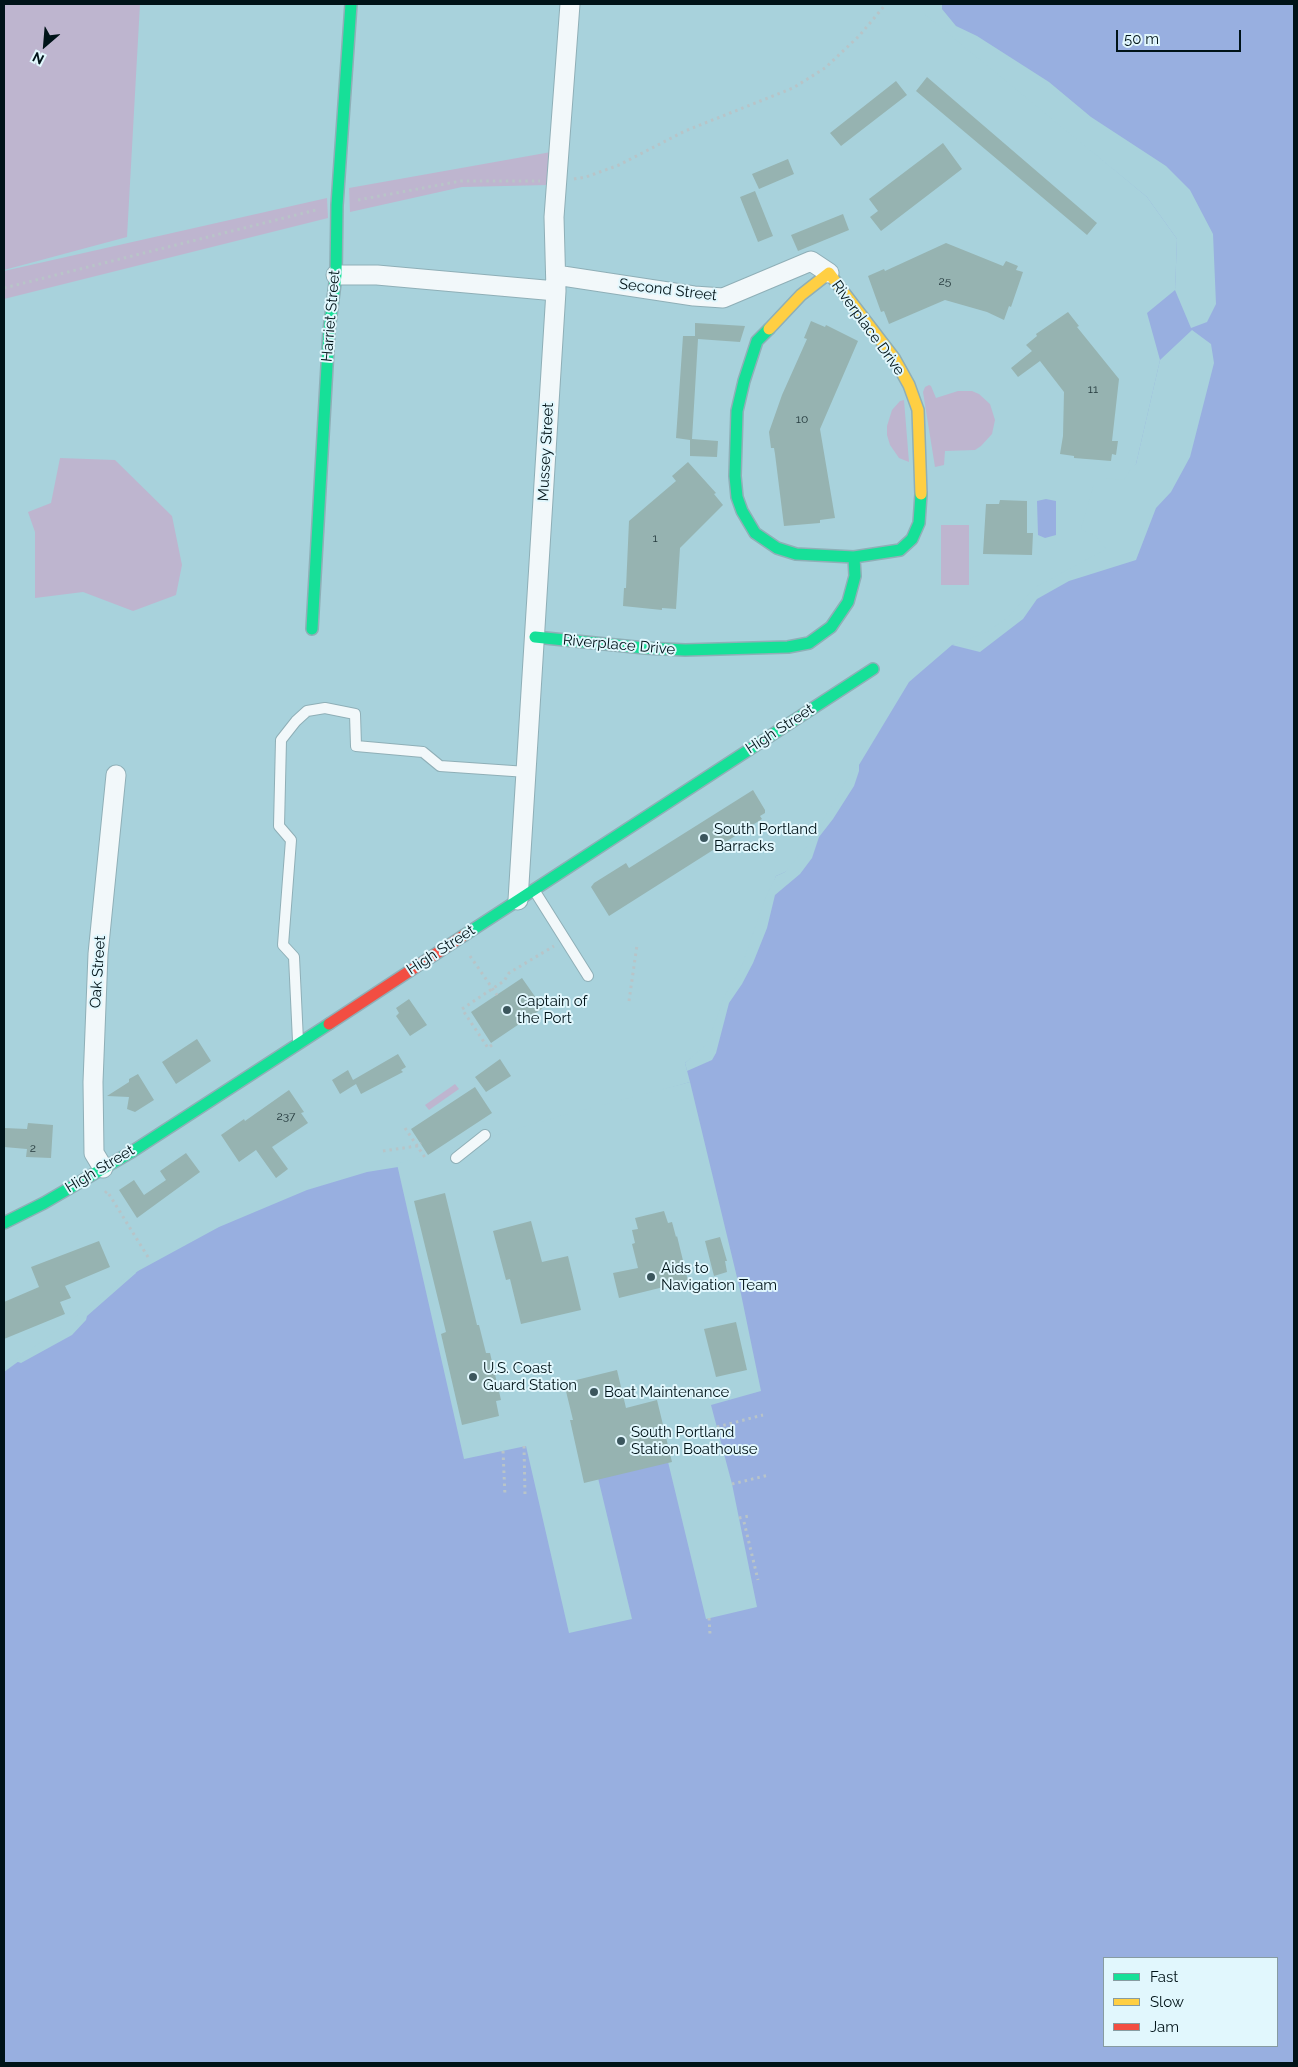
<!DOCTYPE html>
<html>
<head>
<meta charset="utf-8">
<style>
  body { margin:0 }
  #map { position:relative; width:1298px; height:2067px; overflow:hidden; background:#a8d2dc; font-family:Raleway,sans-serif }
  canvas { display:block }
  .frame { position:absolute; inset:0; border:5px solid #001318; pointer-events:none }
  .legend { position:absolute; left:1103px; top:1957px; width:175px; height:90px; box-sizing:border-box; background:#e1f7fd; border:1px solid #879ca1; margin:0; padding:6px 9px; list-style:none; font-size:15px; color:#001318 }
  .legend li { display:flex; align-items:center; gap:10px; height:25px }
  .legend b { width:25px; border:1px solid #879ca1 }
  .north { position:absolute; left:20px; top:20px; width:50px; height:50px; -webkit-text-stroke:4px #e1f7fd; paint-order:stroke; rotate:207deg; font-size:14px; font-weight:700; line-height:20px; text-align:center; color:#001318 }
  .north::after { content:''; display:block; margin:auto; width:18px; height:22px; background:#001318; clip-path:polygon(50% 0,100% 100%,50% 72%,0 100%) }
  .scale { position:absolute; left:1116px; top:30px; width:125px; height:22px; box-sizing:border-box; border:2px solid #001318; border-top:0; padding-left:6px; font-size:15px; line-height:18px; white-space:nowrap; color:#001318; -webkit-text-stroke:4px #e1f7fd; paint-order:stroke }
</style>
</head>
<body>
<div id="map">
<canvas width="1298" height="2067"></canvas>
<div class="frame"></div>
<ul class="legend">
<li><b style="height:6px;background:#16e098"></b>Fast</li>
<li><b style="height:6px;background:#ffcf43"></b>Slow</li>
<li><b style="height:6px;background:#f24e42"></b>Jam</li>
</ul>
<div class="north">N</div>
<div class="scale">50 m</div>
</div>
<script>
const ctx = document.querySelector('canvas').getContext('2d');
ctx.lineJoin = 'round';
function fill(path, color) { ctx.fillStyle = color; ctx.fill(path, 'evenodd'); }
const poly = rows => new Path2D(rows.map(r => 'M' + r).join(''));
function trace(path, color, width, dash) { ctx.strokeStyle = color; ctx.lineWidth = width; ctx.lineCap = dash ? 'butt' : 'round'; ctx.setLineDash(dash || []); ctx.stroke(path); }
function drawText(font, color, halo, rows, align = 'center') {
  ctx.font = font + ' Raleway,sans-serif'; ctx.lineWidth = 4; ctx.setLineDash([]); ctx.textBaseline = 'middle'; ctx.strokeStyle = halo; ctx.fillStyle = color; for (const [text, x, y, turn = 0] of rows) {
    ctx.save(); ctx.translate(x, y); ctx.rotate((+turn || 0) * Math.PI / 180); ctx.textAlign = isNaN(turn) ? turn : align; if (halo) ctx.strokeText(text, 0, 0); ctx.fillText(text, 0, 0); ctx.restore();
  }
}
const green = poly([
  [4,4,140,4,127,237,4,270],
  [551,152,548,185,462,187,350,212,349,188],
  [327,198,328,218,4,299,4,271],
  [929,385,931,386,936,398,958,391,972,391,979,394,990,404,995,420,992,434,981,446,975,450,945,451,944,465,935,467,923,392,925,387],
  [904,400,909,462,899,458,890,445,887,435,887,426,892,410,900,401],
  [60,458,115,460,172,516,182,565,176,595,133,611,83,592,35,598,35,532,28,512,51,503],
  [941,525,969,525,969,585,941,585],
  [455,1084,459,1089,429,1110,425,1105]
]);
const water = poly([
  [922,4,1294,4,1294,2063,4,2063,4,1372,75,1320,138,1271,219,1227,307,1190,367,1172,398,1167,690,1082,685,1063,709,1045,742,970,776,876,785,872,797,863,827,818,909,682,952,645,988,635,1009,620,1035,590,1109,550,1126,482,1136,464,1160,360,1147,313,1175,290,1177,239,1147,197,923,10],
  [1104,1958,1277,1958,1277,2046,1104,2046],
  [1046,499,1056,501,1056,535,1045,538,1038,535,1037,501]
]);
const pier = poly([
  [920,4,942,4,942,9,956,26,977,36,1049,82,1091,117,1166,166,1190,190,1213,234,1216,304,1207,322,1191,328,1175,290,1177,239,1147,197,922,12],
  [1192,330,1211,344,1214,363,1190,457,1171,492,1156,508,1136,560,1069,581,1037,599,1023,619,980,652,952,645,987,632,1007,618,1034,588,1106,549,1095,535,1081,529,1094,484,1098,480,1106,478,1124,480,1131,469,1136,464,1160,360],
  [859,764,859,771,854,786,833,819,819,837,812,858,800,874,775,895,767,928,753,963,742,984,729,1003,716,1053,712,1060,687,1071,685,1063,707,1044,725,995,742,965,765,899,776,876,785,872,808,845,849,776],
  [690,1082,741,1294,761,1391,711,1405,732,1484,757,1607,706,1619,655,1408,585,1424,632,1619,569,1633,526,1446,464,1459,397,1164,564,1115],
  [134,1271,136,1273,87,1316,86,1320,72,1335,21,1363,15,1361,74,1318]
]);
const building = poly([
  [927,77,1097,223,1087,235,916,91],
  [896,81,907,95,841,146,830,133],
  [943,143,962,169,881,231,870,217,878,211,869,199],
  [788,159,794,174,759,189,752,174],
  [755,191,773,236,758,242,740,197],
  [843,214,849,230,798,251,791,235],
  [946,243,1003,266,1006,261,1018,266,1016,270,1023,272,1011,307,1009,306,1004,320,987,312,945,300,889,324,884,311,881,312,868,276,884,269,885,271],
  [1068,312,1079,326,1077,327,1119,379,1112,441,1118,441,1116,455,1112,454,1111,461,1074,458,1074,456,1060,454,1063,436,1064,392,1040,361,1018,377,1011,368,1032,351,1026,345,1037,336,1036,334],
  [811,321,825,327,826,325,858,341,820,429,835,518,820,520,820,523,784,526,775,454,774,448,771,448,769,432,782,395,807,339,804,338],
  [695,323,745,326,740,342,698,339,692,439,718,441,717,457,690,456,690,440,676,438,683,336,695,336],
  [688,462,716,493,714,494,723,505,680,548,676,609,662,608,662,610,623,606,624,588,626,588,629,521,676,481,672,476],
  [1000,500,1027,501,1027,533,1033,533,1032,555,983,554,986,504,999,504],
  [753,790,765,810,765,813,760,816,762,819,609,916,591,887,594,883,626,863,629,868],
  [522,978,543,1008,491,1043,471,1012],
  [409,999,427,1025,410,1036,396,1016,399,1013,396,1008],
  [197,1039,211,1061,176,1084,162,1062],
  [398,1054,406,1067,401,1070,403,1072,361,1094,356,1084,340,1094,332,1080,348,1070,353,1080],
  [500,1059,511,1076,486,1092,475,1077],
  [138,1074,154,1100,135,1112,127,1109,129,1097,107,1096,129,1082,129,1079],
  [475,1087,492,1113,428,1155,411,1129],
  [289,1090,304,1112,301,1113,308,1123,272,1147,288,1169,276,1178,256,1150,239,1162,221,1135,244,1119,245,1121],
  [28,1123,53,1125,51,1158,26,1157,27,1149,4,1147,4,1128,27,1129],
  [186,1153,200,1172,137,1218,119,1190,134,1180,144,1195,166,1180,160,1171],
  [445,1193,477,1325,479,1325,486,1353,490,1353,501,1400,496,1401,499,1416,462,1425,441,1334,446,1332,414,1201],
  [664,1211,668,1223,672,1222,676,1237,677,1236,688,1281,619,1298,613,1273,638,1268,632,1244,635,1243,632,1230,638,1229,635,1218],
  [531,1221,542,1262,568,1256,581,1310,521,1324,510,1279,506,1280,493,1231],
  [720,1237,727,1261,725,1261,727,1272,714,1276,705,1241],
  [99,1241,110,1267,65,1286,71,1298,60,1302,65,1314,4,1339,4,1302,39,1287,31,1267],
  [736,1322,747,1370,716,1377,704,1329],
  [617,1370,626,1408,657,1400,672,1462,584,1483,570,1420,573,1420,564,1383]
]);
const path = poly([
  [574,179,586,177,619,165,685,131,793,88,825,68,859,36,886,4],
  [358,200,461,181,540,181],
  [4,288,316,210],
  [470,956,497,995],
  [629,1001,637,945],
  [492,1045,488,1048,462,1009,504,981,509,973,554,946],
  [405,1128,426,1159],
  [383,1151,417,1146,421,1143],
  [105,1193,107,1191,148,1257],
  [717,1427,763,1415],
  [524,1446,525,1495],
  [503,1451,505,1496],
  [732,1484,769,1475],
  [739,1518,749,1516],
  [744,1522,758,1580],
  [709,1618,710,1634]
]);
const lane = poly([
  [534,890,588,976],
  [298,1041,294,957,283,945,291,840,279,826,281,740,296,721,307,711,325,708,355,714,356,746,423,752,440,766,527,772],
  [456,1158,485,1135]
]);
const street = poly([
  [336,275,377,275,556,291],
  [556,275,694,296,723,298,811,261,829,273],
  [518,900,556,291,554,217,570,4],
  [103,1168,94,1153,93,1082,98,954,116,775]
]);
const fast = poly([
  [769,329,757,341,744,381,737,411,735,476,737,497,742,511,755,533,777,548,796,554,854,557],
  [312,629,329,331,336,275,337,205,351,4],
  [535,637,645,648,685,650,788,647,809,643,831,627,848,602,855,576,854,557,900,550,912,539,919,523,921,494],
  [463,936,873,669],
  [4,1223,44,1203,133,1151,329,1024]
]);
const slow = poly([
  [769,329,801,295,829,273,894,358,909,385,918,410,921,494]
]);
const jam = poly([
  [329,1024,463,936]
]);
const markers = [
  [704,838,5,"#3b565d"],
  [507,1010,5,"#3b565d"],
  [651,1277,5,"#3b565d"],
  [473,1377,5,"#3b565d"],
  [594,1392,5,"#3b565d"],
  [621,1441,5,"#3b565d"]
];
const numberNames = [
  ["25",945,281],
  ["11",1093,389],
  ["10",802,419],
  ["1",655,538],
  ["237",286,1116],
  ["2",33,1148]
];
const streetNames = [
  ["Second Street",668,290,7],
  ["Harriet Street",331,316,-85],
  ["Riverplace Drive",868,328,54],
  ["Mussey Street",546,452,-87],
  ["Riverplace Drive",619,645,5],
  ["High Street",780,729,-33],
  ["High Street",441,950,-33],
  ["Oak Street",98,972,-86],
  ["High Street",100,1169,-31]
];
const poiNames = [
  ["South Portland",714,829],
  ["Barracks",714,846],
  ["Captain of",517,1001],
  ["the Port",517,1018],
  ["Aids to",661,1268],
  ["Navigation Team",661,1285],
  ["U.S. Coast",483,1368],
  ["Guard Station",483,1385],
  ["Boat Maintenance",604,1392],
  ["South Portland",631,1432],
  ["Station Boathouse",631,1449]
];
fill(green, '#beb5cf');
fill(water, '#98afe0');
fill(pier, '#a8d2dc');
fill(building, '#96b3b1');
trace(lane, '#8fafb7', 12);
trace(street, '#8fafb7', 21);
trace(fast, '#8fafb7', 14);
trace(slow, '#8fafb7', 14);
trace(jam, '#8fafb7', 14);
trace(path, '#b8c4c8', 3, [2.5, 4]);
trace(lane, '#f2f8fa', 10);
trace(street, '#f2f8fa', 19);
trace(fast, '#16e098', 11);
trace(slow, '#ffcf43', 11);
trace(jam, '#f24e42', 11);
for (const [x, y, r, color] of markers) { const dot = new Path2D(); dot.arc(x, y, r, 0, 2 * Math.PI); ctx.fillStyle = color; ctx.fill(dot); trace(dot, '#e1f7fd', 2); }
drawText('12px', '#263b3e', null, numberNames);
drawText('15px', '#001318', '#e1f7fd', streetNames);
drawText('15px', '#001318', '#e1f7fd', poiNames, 'left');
</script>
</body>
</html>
